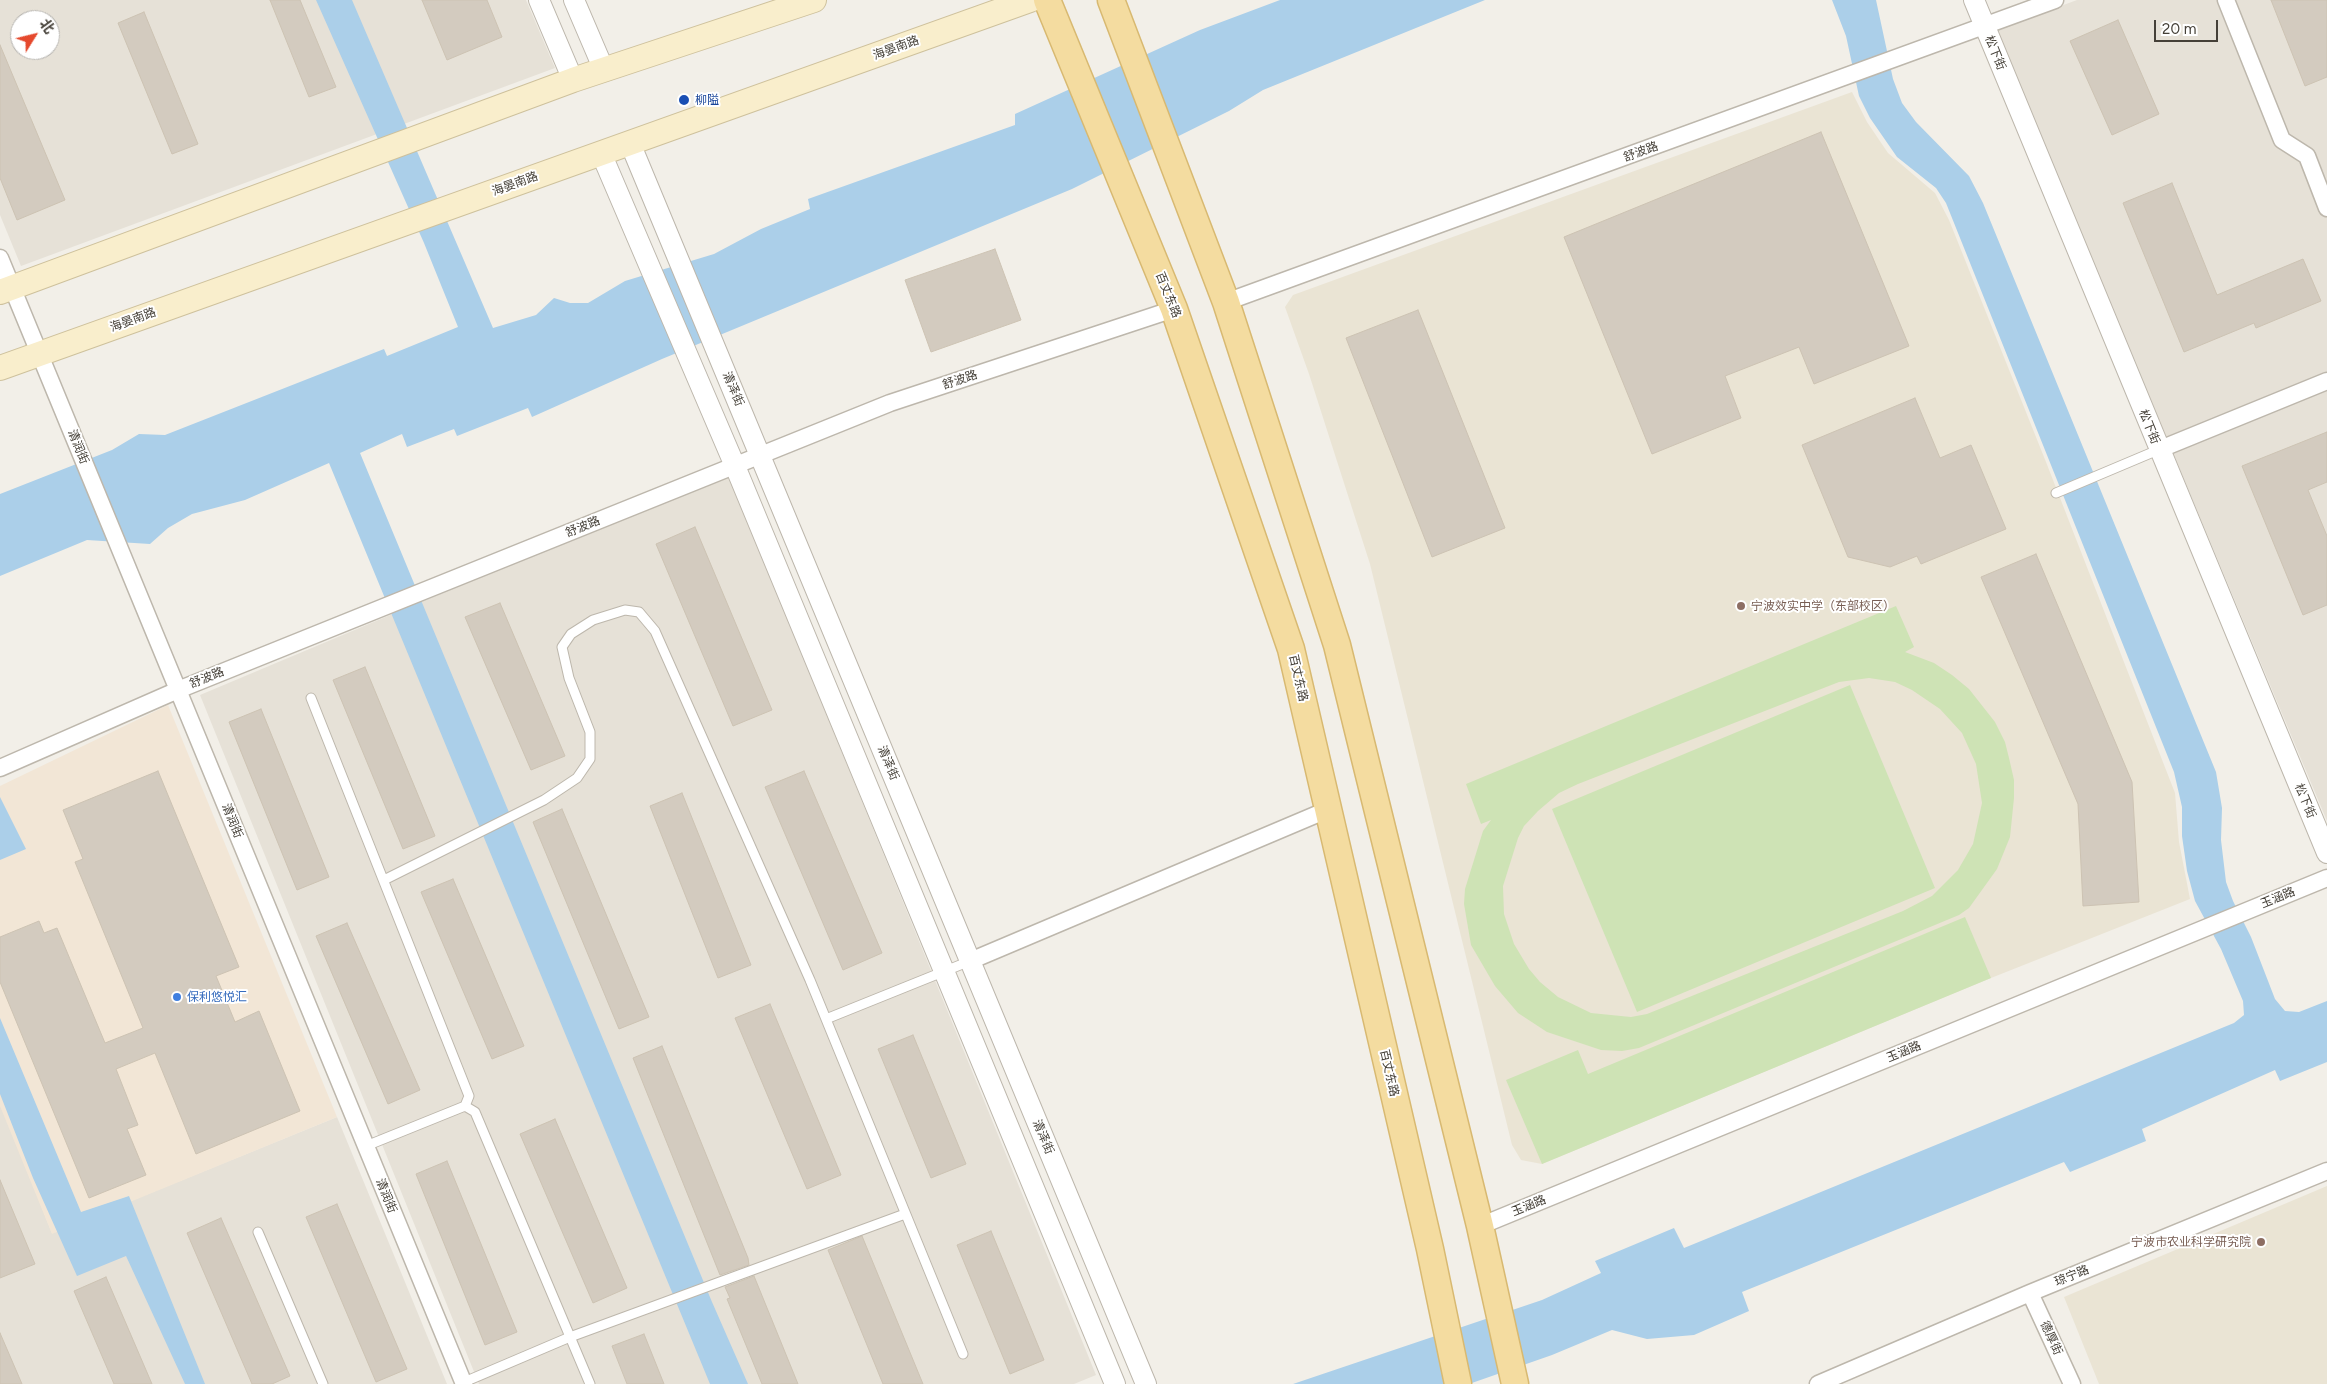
<!DOCTYPE html>
<html>
<head>
<meta charset="utf-8">
<style>
  body { margin:0 }
  #map { position:relative; width:2327px; height:1384px; overflow:hidden; background:#f2efe8; font-family:Figtree,"Noto Sans SC",sans-serif }
  canvas { display:block }
  .north { position:absolute; left:10px; top:10px; width:50px; height:50px; box-sizing:border-box; background:#fff; border:1px solid #b5b3af; border-radius:50%; rotate:54deg; font-size:14px; font-weight:700; line-height:20px; text-align:center; color:#454038 }
  .north::after { content:''; display:block; margin:auto; width:18px; height:22px; background:#e5492d; clip-path:polygon(50% 0,100% 100%,50% 72%,0 100%) }
  .scale { position:absolute; left:2154px; top:20px; width:64px; height:22px; box-sizing:border-box; border:2px solid #454038; border-top:0; padding-left:6px; font-size:15px; line-height:18px; white-space:nowrap; color:#454038; -webkit-text-stroke:4px #fff; paint-order:stroke }
</style>
</head>
<body>
<div id="map">
<canvas width="2327" height="1384"></canvas>
<div class="north">北</div>
<div class="scale">20 m</div>
</div>
<script>
const ctx = document.querySelector('canvas').getContext('2d');
ctx.lineJoin = 'round';
function fill(path, color) { ctx.fillStyle = color; ctx.fill(path, 'evenodd'); }
const poly = rows => new Path2D(rows.map(r => 'M' + r).join(''));
function trace(path, color, width, dash) { ctx.strokeStyle = color; ctx.lineWidth = width; ctx.lineCap = dash ? 'butt' : 'round'; ctx.setLineDash(dash || []); ctx.stroke(path); }
function drawText(font, color, halo, rows, align = 'center') {
  ctx.font = font + ' Figtree,"Noto Sans SC",sans-serif'; ctx.lineWidth = 4; ctx.setLineDash([]); ctx.textBaseline = 'middle'; ctx.strokeStyle = halo; ctx.fillStyle = color; for (const [text, x, y, turn = 0] of rows) {
    ctx.save(); ctx.translate(x, y); ctx.rotate((+turn || 0) * Math.PI / 180); ctx.textAlign = isNaN(turn) ? turn : align; if (halo) ctx.strokeText(text, 0, 0); ctx.fillText(text, 0, 0); ctx.restore();
  }
}
const residential = poly([
  [0,0,526,0,555,68,21,266,0,215],
  [20,20,50,20,50,50,20,50],
  [2077,0,2327,0,2327,821,1996,30],
  [728,473,1096,1375,1074,1384,479,1384,200,695],
  [0,1102,52,1233,337,1117,447,1384,0,1384]
]);
const commercial = poly([
  [168,705,337,1117,52,1234,0,1106,0,786]
]);
const education = poly([
  [1852,92,1867,122,1888,153,1935,193,1949,220,2046,462,2175,793,2179,842,2190,899,1991,978,1542,1164,1521,1160,1512,1145,1370,564,1309,374,1285,307,1293,295],
  [2327,1186,2327,1384,2099,1384,2064,1297]
]);
const green = poly([
  [1896,606,1914,647,1905,652,1934,663,1952,675,1969,689,1995,722,2005,742,2009,758,2014,780,2014,798,2010,837,1997,869,1969,908,1959,915,1639,1048,1622,1051,1601,1050,1547,1032,1518,1013,1495,986,1471,945,1464,904,1465,889,1483,831,1491,820,1481,824,1466,784],
  [1869,678,1895,682,1912,690,1940,709,1962,733,1976,764,1982,803,1973,844,1958,870,1932,896,1903,911,1647,1014,1631,1017,1591,1013,1558,997,1540,982,1529,969,1514,944,1504,914,1503,886,1518,838,1524,826,1538,811,1559,793,1578,784,1839,682],
  [1850,685,1935,888,1637,1012,1552,809],
  [1965,917,1991,978,1542,1164,1506,1080,1578,1050,1588,1074]
]);
const water = poly([
  [316,0,352,0,493,328,536,315,554,298,570,303,588,303,625,281,714,254,761,229,810,209,808,199,1015,125,1015,114,1200,30,1280,0,1485,0,1263,90,1229,111,1072,189,662,359,532,417,528,408,457,436,454,429,407,447,402,434,360,453,712,1302,748,1384,710,1384,329,463,245,500,192,514,168,528,150,544,87,540,0,576,0,494,112,450,139,434,165,435,384,349,387,356,458,327,424,243],
  [1832,0,1876,0,1893,79,1902,103,1916,122,1969,176,1983,203,2216,772,2222,808,2221,840,2226,882,2233,901,2251,937,2275,999,2285,1011,2299,1012,2327,1001,2327,1062,2280,1081,2275,1070,2142,1129,2146,1141,2070,1172,2064,1162,1742,1292,1749,1311,1694,1335,1647,1339,1612,1330,1552,1355,1469,1384,1293,1384,1542,1300,1601,1273,1595,1261,1674,1228,1684,1248,2234,1023,2244,1015,2243,1001,2221,949,2195,901,2187,871,2182,836,2182,807,2174,772,1946,203,1936,188,1897,157,1870,118,1859,96,1846,36],
  [0,797,26,849,0,860],
  [0,1018,81,1212,129,1196,205,1384,185,1384,126,1256,77,1276,33,1178,0,1094]
]);
const building = poly([
  [270,0,300,0,336,87,309,97,270,0],
  [422,0,487,0,502,37,447,60,422,0],
  [2271,0,2327,0,2327,77,2305,86,2271,0],
  [144,12,198,144,172,154,118,23,144,12],
  [2118,20,2159,114,2112,135,2070,41,2118,20],
  [0,45,65,200,17,220,0,178,0,45],
  [1821,132,1909,346,1814,384,1799,347,1725,376,1741,418,1652,454,1564,237,1821,132],
  [2172,183,2217,295,2303,259,2321,301,2256,328,2254,323,2184,352,2123,203,2172,183],
  [995,249,1021,320,931,352,905,280,995,249],
  [1418,310,1505,528,1432,557,1346,338,1418,310],
  [1915,398,1940,458,1971,445,2006,529,1921,564,1917,556,1890,567,1848,557,1802,445,1915,398],
  [2327,432,2327,482,2308,490,2327,536,2327,605,2303,615,2242,466,2327,432],
  [695,527,772,710,733,726,656,544,695,527],
  [2036,554,2132,782,2139,902,2083,906,2078,804,1981,577,2036,554],
  [500,603,565,756,531,770,465,617,500,603],
  [365,667,435,836,403,849,333,680,365,667],
  [261,709,329,877,297,890,229,722,261,709],
  [158,771,239,967,216,976,235,1022,259,1011,300,1111,196,1154,155,1053,116,1069,138,1125,127,1129,146,1175,89,1198,0,982,0,937,39,921,44,933,57,928,105,1043,143,1028,75,862,83,859,63,810,158,771],
  [804,771,882,953,843,970,765,787,804,771],
  [682,793,751,965,718,978,650,806,682,793],
  [562,809,649,1017,619,1029,533,822,562,809],
  [453,879,524,1046,492,1059,421,892,453,879],
  [347,923,420,1090,388,1104,316,936,347,923],
  [770,1004,841,1175,807,1189,735,1018,770,1004],
  [913,1035,966,1164,931,1178,878,1049,913,1035],
  [662,1046,748,1258,749,1265,720,1275,633,1058,662,1046],
  [555,1119,627,1288,593,1303,520,1134,555,1119],
  [447,1161,517,1332,485,1345,416,1174,447,1161],
  [0,1180,35,1264,0,1278,0,1180],
  [337,1204,407,1369,376,1382,306,1217,337,1204],
  [221,1218,290,1376,272,1384,252,1384,187,1233,221,1218],
  [991,1231,1044,1360,1010,1374,957,1245,991,1231],
  [862,1236,923,1384,883,1384,828,1250,862,1236],
  [754,1276,798,1384,762,1384,727,1299,730,1298,725,1287,754,1276],
  [106,1277,152,1384,114,1384,74,1291,106,1277],
  [0,1333,22,1384,0,1384,0,1333],
  [644,1334,664,1384,627,1384,612,1346,644,1334]
]);
const service = poly([
  [2056,493,2158,450],
  [311,698,469,1096,465,1106,366,1146],
  [384,880,544,800,577,778,590,759,590,732,569,678,562,647,571,634,593,620,625,610,639,612,655,631,810,980,963,1354],
  [826,1019,970,961],
  [465,1106,475,1112,590,1384],
  [258,1232,323,1384],
  [462,1383,570,1337,905,1214]
]);
const minor = poly([
  [2226,0,2282,140,2307,156,2327,208],
  [0,258,464,1384],
  [1226,302,2055,0],
  [2158,450,2327,381],
  [0,768,178,690,890,403,1174,309],
  [970,961,1327,810],
  [1480,1226,2327,878],
  [2030,1293,2072,1384],
  [1818,1384,2030,1293,2327,1171]
]);
const tertiary = poly([
  [539,0,573,80],
  [574,0,604,70],
  [1974,0,2327,853],
  [630,143,1146,1384],
  [601,153,735,466,1115,1384]
]);
const secondary = poly([
  [0,292,573,80,814,0],
  [0,368,1030,0]
]);
const primary = poly([
  [1047,0,1174,309,1291,649,1430,1249,1458,1384],
  [1111,0,1226,302,1337,645,1480,1226,1515,1384]
]);
const markers = [
  [684,100,6,"#1a4fb4"],
  [1741,606,5,"#8d6e63"],
  [177,997,5,"#3f7fe0"],
  [2261,1242,5,"#8d6e63"]
];
const streetNames = [
  ["海晏南路",896,48,-20],
  ["松下街",1995,53,68],
  ["舒波路",1641,152,-20],
  ["海晏南路",515,184,-20],
  ["百丈东路",1168,295,68],
  ["海晏南路",133,320,-20],
  ["舒波路",960,380,-18],
  ["清泽街",733,389,67],
  ["松下街",2149,427,68],
  ["清润街",78,447,68],
  ["舒波路",583,527,-22],
  ["舒波路",207,678,-22],
  ["百丈东路",1298,678,77],
  ["清泽街",888,763,67],
  ["松下街",2305,801,67],
  ["清润街",232,821,68],
  ["玉涵路",2278,898,-22],
  ["玉涵路",1904,1052,-22],
  ["百丈东路",1389,1073,77],
  ["清泽街",1043,1137,67],
  ["清润街",386,1196,68],
  ["玉涵路",1529,1206,-22],
  ["琼宁路",2072,1276,-22],
  ["德厚街",2051,1338,65]
];
const transitNames = [
  ["柳隘",695,100]
];
const educationNames = [
  ["宁波效实中学（东部校区）",1751,606],
  ["宁波市农业科学研究院",2251,1242,"right"]
];
const shopNames = [
  ["保利悠悦汇",187,997]
];
fill(residential, '#e6e1d7');
fill(commercial, '#f2e6d6');
fill(education, '#eae4d4');
fill(green, '#cee3b5');
fill(water, '#abcfe9');
fill(building, '#d3cbbf');
trace(building, '#cdc3b3', 1);
trace(service, '#bdb7ac', 11);
trace(minor, '#bdb7ac', 19);
trace(tertiary, '#bdb7ac', 22);
trace(secondary, '#cec19c', 26);
trace(primary, '#d8b971', 29);
trace(service, '#fff', 9);
trace(minor, '#fff', 16);
trace(tertiary, '#fff', 20);
trace(secondary, '#f9eecc', 24);
trace(primary, '#f4dca0', 26);
for (const [x, y, r, color] of markers) { const dot = new Path2D(); dot.arc(x, y, r, 0, 2 * Math.PI); ctx.fillStyle = color; ctx.fill(dot); trace(dot, '#fff', 2); }
drawText('12px', '#454038', '#fff', streetNames);
drawText('12px', '#164399', '#fff', transitNames, 'left');
drawText('12px', '#785e54', '#fff', educationNames, 'left');
drawText('12px', '#366cbe', '#fff', shopNames, 'left');
</script>
</body>
</html>
